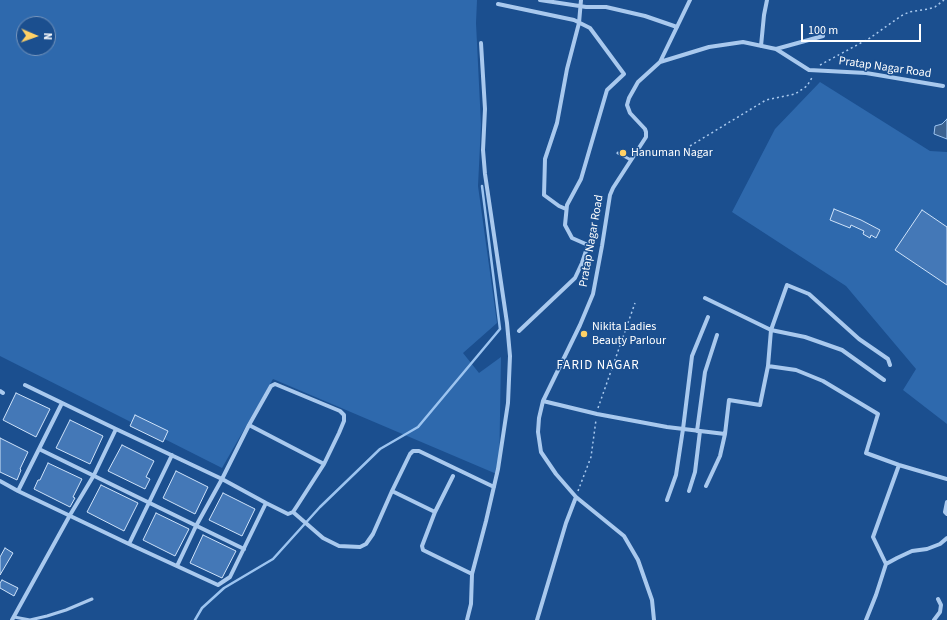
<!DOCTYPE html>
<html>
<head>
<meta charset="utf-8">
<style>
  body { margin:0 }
  #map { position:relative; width:947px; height:620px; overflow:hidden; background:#1b4f8f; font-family:"Source Sans 3",sans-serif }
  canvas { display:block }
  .north { position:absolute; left:16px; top:16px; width:40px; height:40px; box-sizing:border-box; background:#1b4f8f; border:1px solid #7695bc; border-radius:50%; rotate:92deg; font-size:11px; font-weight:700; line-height:16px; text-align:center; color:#fff }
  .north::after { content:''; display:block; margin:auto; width:14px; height:18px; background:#ffd166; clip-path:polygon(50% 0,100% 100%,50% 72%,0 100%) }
  .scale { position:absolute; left:801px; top:24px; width:120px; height:18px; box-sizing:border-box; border:2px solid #fff; border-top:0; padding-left:5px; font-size:12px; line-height:14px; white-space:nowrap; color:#fff; -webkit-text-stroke:3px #1b4f8f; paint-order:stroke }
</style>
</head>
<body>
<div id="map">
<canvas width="947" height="620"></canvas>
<div class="north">N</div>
<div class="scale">100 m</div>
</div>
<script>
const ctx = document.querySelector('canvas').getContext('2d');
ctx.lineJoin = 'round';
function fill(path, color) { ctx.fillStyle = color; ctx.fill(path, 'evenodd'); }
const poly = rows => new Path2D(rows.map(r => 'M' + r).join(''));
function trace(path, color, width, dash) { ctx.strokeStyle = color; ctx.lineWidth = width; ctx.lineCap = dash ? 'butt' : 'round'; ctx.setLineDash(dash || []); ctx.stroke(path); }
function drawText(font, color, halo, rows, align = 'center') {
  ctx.font = font + ' "Source Sans 3",sans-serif'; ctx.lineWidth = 3; ctx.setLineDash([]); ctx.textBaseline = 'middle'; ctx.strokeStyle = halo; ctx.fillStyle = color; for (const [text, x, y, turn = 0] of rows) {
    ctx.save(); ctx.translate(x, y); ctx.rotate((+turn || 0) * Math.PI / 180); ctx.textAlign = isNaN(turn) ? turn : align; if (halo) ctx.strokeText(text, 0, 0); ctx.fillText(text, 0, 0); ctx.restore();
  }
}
const green = poly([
  [0,0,477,0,476,23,481,125,478,186,497,323,463,353,479,373,501,357,499,475,273,379,222,468,0,356],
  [24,24,48,24,48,48,24,48],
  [820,82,930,151,947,152,947,424,903,390,916,369,846,286,732,212,775,129]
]);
const water = poly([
  [947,119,947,139,934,134,935,126,942,124,947,119]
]);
const stream = poly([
  [195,620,202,608,224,588,273,559,320,507,380,449,418,427,500,329,482,186]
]);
const building = poly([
  [834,209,861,220,880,230,876,238,871,235,870,238,863,234,864,231,851,225,850,228,830,220,834,209],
  [922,210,947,227,947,285,895,250,922,210],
  [16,393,50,409,36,437,3,420,16,393],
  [135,415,168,431,163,442,130,426,135,415],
  [70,420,103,436,90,464,56,448,70,420],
  [0,438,28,452,20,469,21,470,17,480,0,472,0,438],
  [122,445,154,461,146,477,150,479,145,489,108,471,122,445],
  [48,463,82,479,73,497,75,498,70,507,34,489,38,480,40,480,48,463],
  [176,471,208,487,195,514,163,498,176,471],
  [101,485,138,503,124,531,87,512,101,485],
  [223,493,255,509,242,536,209,520,223,493],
  [156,513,189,529,175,556,143,540,156,513],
  [203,535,236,551,222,578,190,563,203,535],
  [5,548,13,553,0,575,0,557,5,548],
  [2,580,18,588,14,596,0,588,0,583,2,580]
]);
const path = poly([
  [820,65,870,38,901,16,909,12,928,9,935,7,944,0],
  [690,146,766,100,795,94,807,86,813,76],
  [598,408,635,303],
  [578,491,591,457,596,420]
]);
const lane = poly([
  [618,153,631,160],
  [14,617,30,620,47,616,66,610,92,599]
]);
const street = poly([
  [540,0,586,7,606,7,645,16,677,27],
  [498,4,574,20,590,28,624,74,607,90,581,179,567,205,565,225,572,238,588,245,582,263,575,278,519,331],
  [761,46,764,15,767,0],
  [776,49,823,36],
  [660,62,690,0],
  [566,209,559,206,544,195,545,159,557,123,567,69,579,23,581,0],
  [705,298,771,330,805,337,842,350,884,380],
  [768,366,796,370,823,381,878,414,866,453,899,465,947,479],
  [25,385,116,429,222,479,266,503,288,514,293,512,297,506,324,464,249,425,222,479,196,526,177,566],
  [0,391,3,393],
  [543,401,597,414,667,427,725,434,729,400,760,405,768,366,771,330,787,285,809,294,859,339,888,359,890,365],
  [249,425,271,386,275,384,340,411,344,415,344,421,339,433,324,464],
  [697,431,705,372,717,335],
  [39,449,244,549],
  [453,476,435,512,422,546,423,550,472,574],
  [0,481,18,491,129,544,218,585,230,577,266,503],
  [706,486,720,456,725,434],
  [18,491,62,403],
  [392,491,435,512],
  [689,491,695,472,700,431],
  [667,500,676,475,683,429,692,356,708,317],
  [947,502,945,512,947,514],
  [293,512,323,538,339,546,360,547,366,544,373,534,392,491,410,454,413,451,419,451,494,487],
  [129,544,172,455],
  [886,564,873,537,899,465],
  [12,620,70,515,94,475,116,429],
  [467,620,471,604,472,574,486,521,498,469,508,403,510,356,507,323,485,174,483,150,485,109,481,43],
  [537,620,566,523,576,497],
  [654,620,652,600,638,560,624,536,576,497,556,474,541,452,538,432,539,418,543,401,580,325,593,294,602,246,610,195,613,188,646,137,646,132,645,129,630,113,627,105,629,98,638,82,660,62,709,47,743,42,776,49,809,70,866,73,943,86],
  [866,620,876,595,886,564,897,558,912,551,927,549,940,544,947,538],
  [934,620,940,612,941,605,938,599]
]);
const markers = [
  [623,153,4,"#ffd166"],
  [584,334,4,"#ffd166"]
];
const streetNames = [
  ["Pratap Nagar Road",885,68,8],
  ["Pratap Nagar Road",592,241,-80]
];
const poiNames = [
  ["Hanuman Nagar",631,153],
  ["Nikita Ladies",592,327],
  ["Beauty Parlour",592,341]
];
const neighbourhoodNames = [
  ["FARID NAGAR",598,366]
];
fill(green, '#2e69ad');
fill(water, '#3c6290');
trace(water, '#9cc4f0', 1);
trace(stream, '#9cc4f0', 2.5);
fill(building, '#4478b7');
trace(building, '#cfe3fa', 1);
trace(path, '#a9c9ee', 1.5, [2, 3]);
trace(lane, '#a9c9ee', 3);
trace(street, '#a9c9ee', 4);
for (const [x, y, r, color] of markers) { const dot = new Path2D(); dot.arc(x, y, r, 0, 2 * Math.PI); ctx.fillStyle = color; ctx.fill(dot); trace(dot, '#1b4f8f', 1.5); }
drawText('12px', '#fff', '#1b4f8f', streetNames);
drawText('12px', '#fff', '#1b4f8f', poiNames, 'left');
ctx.letterSpacing = '1px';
drawText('13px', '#fff', '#1b4f8f', neighbourhoodNames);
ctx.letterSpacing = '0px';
</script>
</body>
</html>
